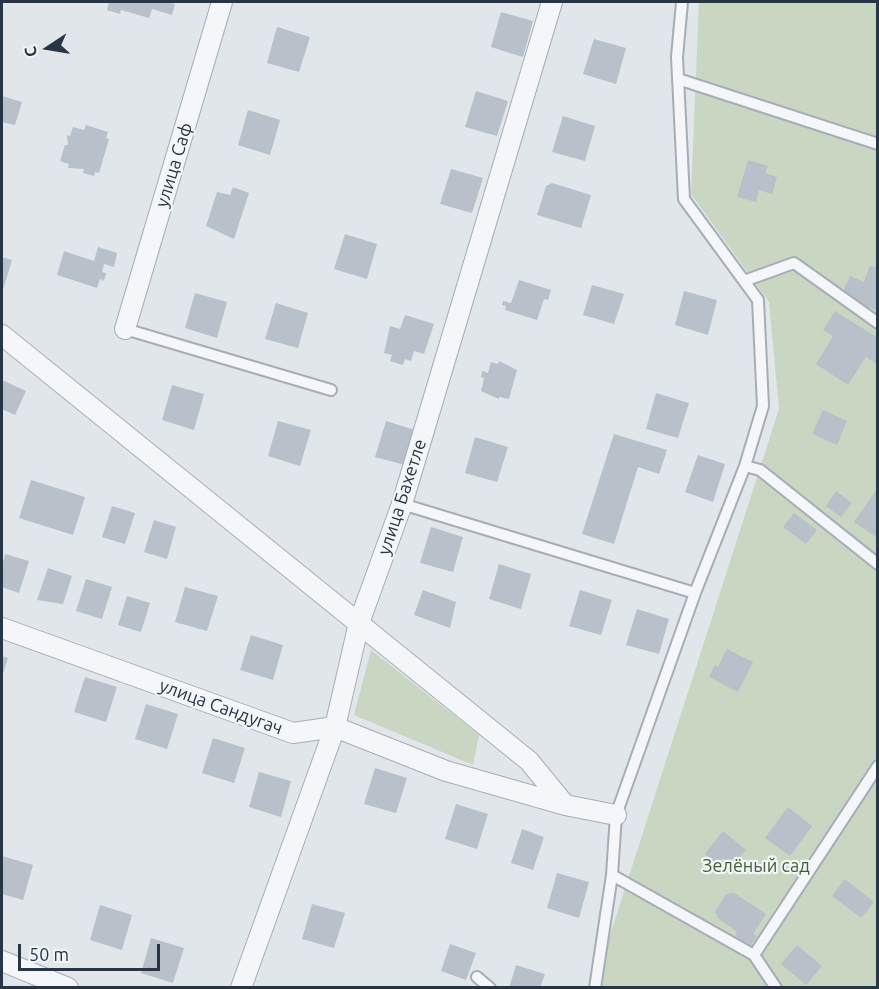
<!DOCTYPE html>
<html>
<head>
<meta charset="utf-8">
<style>
  body { margin:0 }
  #map { position:relative; width:879px; height:989px; overflow:hidden; background:#e1e6eb; font-family:Ubuntu,sans-serif }
  canvas { display:block }
  .frame { position:absolute; inset:0; border:3px solid #283545; pointer-events:none }
  .north { position:absolute; left:18px; top:18px; width:60px; height:60px; -webkit-text-stroke:4px #f1f5f8; paint-order:stroke; rotate:258deg; font-size:16px; font-weight:700; line-height:24px; text-align:center; color:#283545 }
  .north::after { content:''; display:block; margin:auto; width:21px; height:27px; background:#283545; clip-path:polygon(50% 0,100% 100%,50% 72%,0 100%) }
  .scale { position:absolute; left:18px; top:944px; width:142px; height:27px; box-sizing:border-box; border:3px solid #283545; border-top:0; padding-left:8px; font-size:18px; line-height:21px; white-space:nowrap; color:#283545; -webkit-text-stroke:4px #f1f5f8; paint-order:stroke }
</style>
</head>
<body>
<div id="map">
<canvas width="879" height="989"></canvas>
<div class="frame"></div>
<div class="north">С</div>
<div class="scale">50 m</div>
</div>
<script>
const ctx = document.querySelector('canvas').getContext('2d');
ctx.lineJoin = 'round';
function fill(path, color) { ctx.fillStyle = color; ctx.fill(path, 'evenodd'); }
const poly = rows => new Path2D(rows.map(r => 'M' + r).join(''));
function trace(path, color, width, dash) { ctx.strokeStyle = color; ctx.lineWidth = width; ctx.lineCap = dash ? 'butt' : 'round'; ctx.setLineDash(dash || []); ctx.stroke(path); }
function drawText(font, color, halo, rows, align = 'center') {
  ctx.font = font + ' Ubuntu,sans-serif'; ctx.lineWidth = 4.5; ctx.setLineDash([]); ctx.textBaseline = 'middle'; ctx.strokeStyle = halo; ctx.fillStyle = color; for (const [text, x, y, turn = 0] of rows) {
    ctx.save(); ctx.translate(x, y); ctx.rotate((+turn || 0) * Math.PI / 180); ctx.textAlign = isNaN(turn) ? turn : align; if (halo) ctx.strokeText(text, 0, 0); ctx.fillText(text, 0, 0); ctx.restore();
  }
}
const green = poly([
  [699,2,877,2,877,987,593,988,779,409,769,302,691,194],
  [371,650,479,735,473,765,354,715]
]);
const building = poly([
  [109,2,167,2,175,4,172,15,152,9,149,18,121,10,120,14,107,10],
  [501,12,533,21,523,57,491,47],
  [277,27,310,37,299,72,267,63],
  [594,39,626,48,616,84,583,74],
  [476,91,508,101,497,136,465,127],
  [2,96,22,102,15,125,2,122],
  [248,110,280,120,270,155,238,145],
  [563,116,595,126,585,161,552,152],
  [86,125,108,132,106,138,109,139,99,173,95,172,94,176,83,173,84,169,68,168,69,164,60,161,65,145,68,145,67,135,70,136,73,127,84,130],
  [748,160,768,166,765,173,777,177,772,194,759,190,756,202,737,197],
  [451,169,483,178,472,213,440,204],
  [552,183,591,195,581,228,537,215,546,186],
  [233,187,249,193,234,239,206,226,217,192,230,195],
  [345,234,377,244,367,279,334,269],
  [98,247,117,253,114,267,104,264,102,272,106,273,104,281,100,279,97,288,57,275,64,251,94,261],
  [2,257,12,260,2,293],
  [870,266,878,268,876,310,841,296,850,276,864,282],
  [519,280,551,290,548,300,544,299,537,320,505,310,506,306,502,305,503,301,511,303],
  [592,285,624,294,614,324,583,315],
  [684,291,717,300,708,335,675,325],
  [195,293,227,302,217,338,185,328],
  [276,303,308,313,298,348,265,339],
  [835,311,878,338,878,365,866,357,848,385,816,364,833,336,823,330],
  [405,315,434,324,424,354,414,351,411,361,405,359,403,365,390,361,392,355,384,353,390,326,400,329],
  [499,361,517,370,509,399,499,397,499,399,481,391,484,378,481,377,482,371,488,373,491,362,498,364],
  [2,380,26,391,15,415,2,409],
  [172,385,204,394,194,430,162,420],
  [656,393,689,403,678,438,646,429],
  [823,410,847,421,837,445,812,434],
  [278,421,311,430,300,466,268,456],
  [386,421,418,431,408,466,375,457],
  [614,434,667,450,659,474,638,467,614,544,582,534],
  [475,437,508,447,497,482,465,473],
  [698,455,725,464,713,502,685,492],
  [31,480,85,497,73,535,19,518],
  [876,490,878,491,876,537,854,522],
  [836,491,852,503,841,517,826,506],
  [112,506,135,513,125,544,102,537],
  [794,513,817,530,806,544,783,527],
  [154,520,176,527,167,559,144,552],
  [431,527,463,537,453,572,420,563],
  [5,554,29,561,19,593,2,587,2,566],
  [499,564,531,574,521,609,489,599],
  [48,568,72,576,63,604,37,600],
  [86,579,112,587,102,619,76,611],
  [185,587,218,596,207,631,175,622],
  [423,590,456,602,450,628,414,615],
  [580,590,612,600,601,635,569,626],
  [127,596,150,603,141,632,118,625],
  [637,609,669,619,659,654,626,645],
  [251,635,283,645,273,680,240,670],
  [727,649,753,662,738,692,709,677,715,665,718,667],
  [2,656,8,658,2,677],
  [85,677,117,687,106,722,74,712],
  [146,704,178,714,167,749,135,739],
  [213,738,245,748,234,783,202,773],
  [375,768,407,778,396,813,364,804],
  [259,772,291,781,281,817,249,807],
  [456,804,488,814,477,849,445,839],
  [788,807,812,826,790,856,765,838],
  [522,829,544,837,533,870,511,863],
  [723,831,746,850,733,866,722,858,717,864,705,854],
  [2,856,33,865,23,900,2,894],
  [557,873,589,882,579,918,547,908],
  [845,879,874,902,861,918,832,896],
  [734,893,766,914,753,934,757,936,750,946,735,936,737,932,718,918,715,912,726,894],
  [312,904,345,913,334,948,302,939],
  [100,905,132,915,122,950,90,940],
  [151,938,184,948,173,983,141,973],
  [450,944,476,953,466,980,441,971],
  [797,945,822,966,806,985,781,964],
  [516,965,545,974,540,988,509,988]
]);
const service = poly([
  [678,79,878,144],
  [744,281,794,263,878,323],
  [125,329,331,390],
  [745,466,760,470,878,564],
  [402,504,695,593],
  [612,875,754,955,776,988],
  [754,955,878,766],
  [477,977,490,988],
  [595,988,612,875,616,815,695,593,745,466,763,406,758,300,684,199,677,57,682,2]
]);
const minor = poly([
  [125,329,222,2],
  [2,335,529,761,565,805],
  [2,628,293,733,335,727,446,771,565,805,616,815],
  [2,961,68,988],
  [241,988,335,727,359,623,402,504,552,2]
]);
const streetNames = [
  ["улица Саф",174,165,-73],
  ["улица Бахетле",402,497,-72],
  ["улица Сандугач",221,707,20]
];
const parkNames = [
  ["Зелёный сад",756,866]
];
fill(green, '#c9d6c2');
fill(building, '#b8c0ca');
trace(service, '#a6adb6', 14);
trace(minor, '#a6adb6', 22);
trace(service, '#f4f6f9', 10);
trace(minor, '#f4f6f9', 20);
drawText('18px', '#283545', '#f1f5f8', streetNames);
drawText('18px', '#416234', '#f1f5f8', parkNames);
</script>
</body>
</html>
